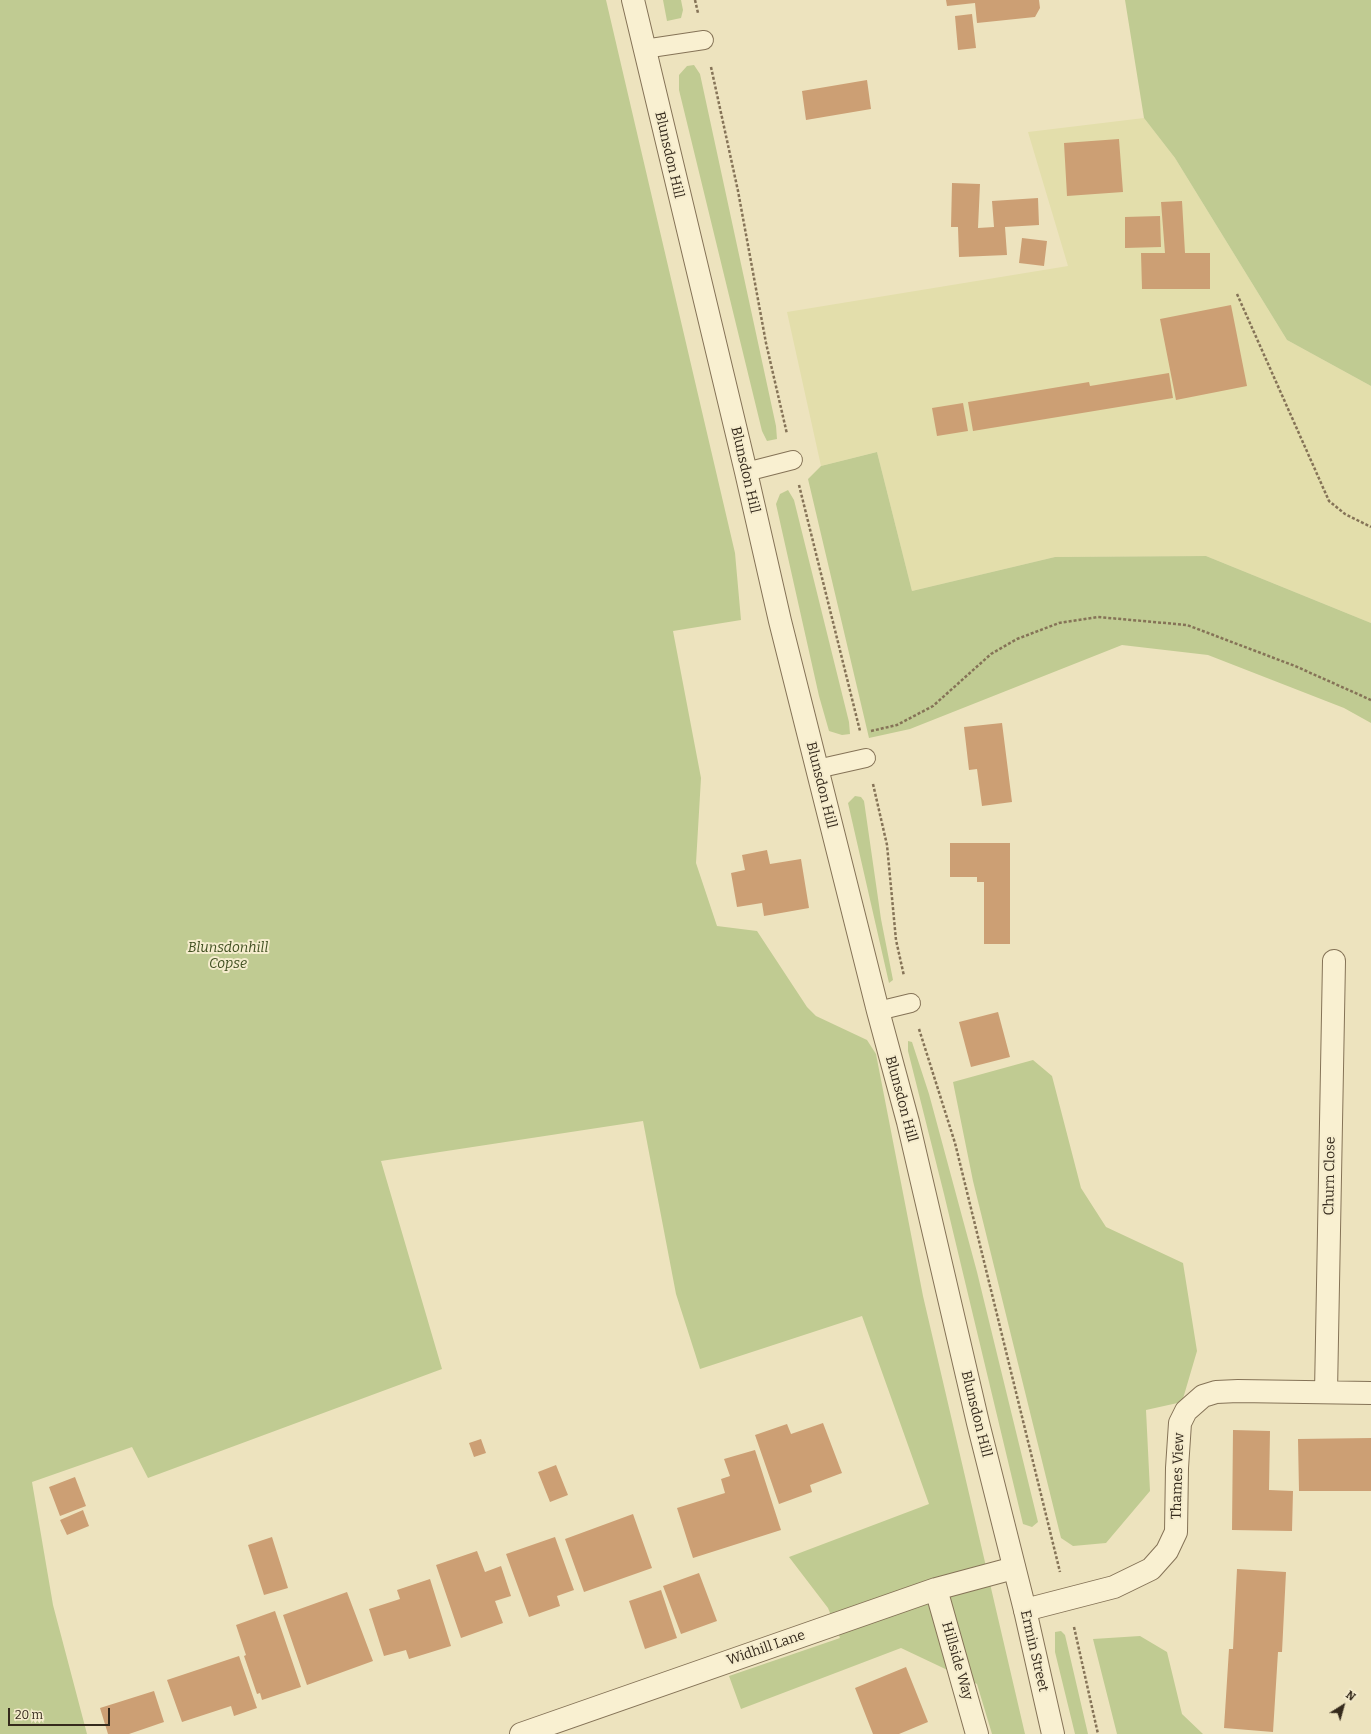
<!DOCTYPE html>
<html>
<head>
<meta charset="utf-8">
<style>
  body { margin:0 }
  #map { position:relative; width:1371px; height:1734px; overflow:hidden; background:#ede3be; font-family:Bitter,serif }
  canvas { display:block }
  .north { position:absolute; left:1323px; top:1686px; width:40px; height:40px; -webkit-text-stroke:3px #f5eccd; paint-order:stroke; rotate:37deg; font-size:11px; font-weight:700; line-height:16px; text-align:center; color:#352a1c }
  .north::after { content:''; display:block; margin:auto; width:14px; height:18px; background:#352a1c; clip-path:polygon(50% 0,100% 100%,50% 72%,0 100%) }
  .scale { position:absolute; left:8px; top:1708px; width:102px; height:18px; box-sizing:border-box; border:2px solid #352a1c; border-top:0; padding-left:5px; font-size:12px; line-height:14px; white-space:nowrap; color:#352a1c; -webkit-text-stroke:3px #f5eccd; paint-order:stroke }
</style>
</head>
<body>
<div id="map">
<canvas width="1371" height="1734"></canvas>
<div class="north">N</div>
<div class="scale">20 m</div>
</div>
<script>
const ctx = document.querySelector('canvas').getContext('2d');
ctx.lineJoin = 'round';
function fill(path, color) { ctx.fillStyle = color; ctx.fill(path, 'evenodd'); }
const poly = rows => new Path2D(rows.map(r => 'M' + r).join(''));
function trace(path, color, width, dash) { ctx.strokeStyle = color; ctx.lineWidth = width; ctx.lineCap = dash ? 'butt' : 'round'; ctx.setLineDash(dash || []); ctx.stroke(path); }
function drawText(font, color, halo, rows, align = 'center') {
  ctx.font = font + ' Bitter,serif'; ctx.lineWidth = 4; ctx.setLineDash([]); ctx.textBaseline = 'middle'; ctx.strokeStyle = halo; ctx.fillStyle = color; for (const [text, x, y, turn = 0] of rows) {
    ctx.save(); ctx.translate(x, y); ctx.rotate((+turn || 0) * Math.PI / 180); ctx.textAlign = isNaN(turn) ? turn : align; if (halo) ctx.strokeText(text, 0, 0); ctx.fillText(text, 0, 0); ctx.restore();
  }
}
const farmland = poly([
  [1144,118,1175,158,1287,340,1371,386,1371,623,1206,556,1055,557,912,591,877,452,821,466,787,312,1068,266,1028,132]
]);
const green = poly([
  [0,0,606,0,735,553,741,620,673,631,701,778,696,863,717,926,757,931,807,1007,816,1016,867,1040,876,1054,923,1296,1025,1734,992,1734,977,1684,901,1648,741,1709,729,1676,840,1638,828,1608,789,1557,929,1504,862,1316,700,1369,676,1294,643,1121,381,1161,442,1369,148,1478,132,1447,32,1482,53,1605,87,1734,0,1734],
  [663,0,681,0,683,10,681,18,667,21],
  [1125,0,1371,0,1371,386,1287,340,1175,158,1144,118],
  [694,65,700,74,776,426,777,439,767,441,762,431,679,90,679,75,687,66],
  [877,452,912,591,1055,557,1206,556,1371,623,1371,723,1344,708,1208,655,1122,645,910,729,869,738,808,479,821,466],
  [788,490,794,500,849,722,850,734,842,735,829,731,819,696,776,504,780,494],
  [855,796,861,797,864,801,881,919,893,980,889,983,848,803],
  [908,1041,912,1042,929,1094,977,1272,1038,1522,1032,1527,1023,1524,944,1194,908,1051],
  [1033,1060,1052,1076,1081,1188,1106,1227,1183,1263,1197,1351,1182,1402,1146,1410,1150,1491,1106,1543,1073,1546,1061,1538,973,1181,953,1082],
  [1061,1631,1065,1635,1088,1734,1075,1734,1055,1652,1055,1632],
  [1140,1636,1167,1652,1182,1714,1203,1734,1117,1734,1093,1639]
]);
const building = poly([
  [946,0,1039,0,1040,8,1035,17,977,23,975,3,947,6],
  [972,14,976,48,958,50,955,16],
  [867,80,871,109,806,120,802,91],
  [1119,139,1123,192,1067,196,1064,143],
  [952,183,980,184,978,228,994,227,992,201,1038,198,1039,225,1005,227,1007,255,959,257,958,227,951,227],
  [1182,201,1185,253,1210,253,1210,289,1142,289,1141,253,1165,253,1161,202],
  [1160,216,1161,247,1125,248,1125,217],
  [1022,238,1047,241,1044,266,1019,263],
  [1231,305,1247,386,1176,400,1160,319],
  [1169,373,1173,398,973,431,968,402,1089,382,1090,386],
  [963,403,968,431,937,436,932,408],
  [1002,723,1012,802,982,806,977,769,969,770,964,727],
  [950,843,1010,843,1010,944,984,944,984,882,977,882,977,877,950,877],
  [767,850,770,864,801,859,809,908,764,916,762,903,737,907,731,873,745,870,742,855],
  [998,1012,1010,1057,971,1067,959,1022],
  [823,1423,842,1473,810,1485,812,1492,779,1504,755,1435,787,1424,791,1434],
  [1233,1430,1270,1431,1269,1490,1293,1491,1292,1531,1232,1530],
  [1371,1438,1371,1491,1299,1491,1298,1439],
  [481,1439,486,1453,474,1457,469,1443],
  [755,1450,781,1530,693,1558,677,1508,725,1493,721,1479,730,1476,724,1459],
  [556,1465,568,1495,550,1502,538,1472],
  [75,1477,86,1506,60,1516,49,1487],
  [83,1510,89,1526,67,1535,60,1520],
  [633,1514,652,1568,584,1592,565,1539],
  [272,1537,288,1588,264,1595,248,1545],
  [555,1537,574,1590,557,1596,560,1606,529,1617,506,1554],
  [477,1551,485,1572,501,1566,511,1596,495,1601,503,1623,461,1638,436,1565],
  [1237,1569,1286,1572,1282,1652,1278,1652,1273,1732,1224,1728,1229,1649,1233,1649],
  [699,1573,717,1621,681,1634,663,1586],
  [430,1579,451,1646,409,1659,406,1650,384,1656,369,1609,400,1599,397,1590],
  [661,1590,677,1638,645,1649,629,1601],
  [347,1592,373,1661,307,1685,283,1615],
  [275,1611,301,1687,262,1700,260,1693,257,1694,244,1656,246,1655,236,1625],
  [239,1656,257,1708,234,1716,231,1706,182,1722,167,1680],
  [906,1667,928,1722,899,1734,873,1734,855,1688],
  [154,1691,164,1722,129,1734,108,1734,100,1708]
]);
const path = poly([
  [695,0,698,13],
  [711,67,738,191,766,343,787,434],
  [1237,294,1329,501,1345,514,1371,527],
  [799,485,860,731],
  [871,731,897,725,933,706,991,654,1017,639,1059,623,1098,617,1187,625,1295,666,1371,700],
  [873,784,887,845,896,940,904,976],
  [919,1029,955,1143,1060,1572],
  [1074,1627,1098,1734]
]);
const service = poly([
  [644,49,704,40],
  [746,472,793,460],
  [817,769,866,758],
  [878,1011,911,1003]
]);
const minor = poly([
  [1326,1392,1334,961],
  [936,1589,977,1734],
  [1025,1610,1114,1587,1151,1569,1167,1551,1176,1532,1177,1468,1180,1423,1186,1411,1203,1396,1216,1392,1238,1391,1371,1393],
  [521,1734,936,1589,1014,1568]
]);
const tertiary = poly([
  [633,0,746,472,780,621,878,1011,908,1122,978,1423,1025,1610,1053,1734]
]);
const streetNames = [
  ["Blunsdon Hill",669,155,77],
  ["Blunsdon Hill",745,470,77],
  ["Blunsdon Hill",821,785,76],
  ["Blunsdon Hill",901,1099,75],
  ["Churn Close",1330,1176,-89],
  ["Blunsdon Hill",976,1414,76],
  ["Thames View",1178,1476,-88],
  ["Widhill Lane",766,1648,-19],
  ["Ermin Street",1034,1651,77],
  ["Hillside Way",957,1661,74]
];
const parkNames = [
  ["Blunsdonhill",228,948],
  ["Copse",228,964]
];
fill(farmland, '#e3deab');
fill(green, '#c0cb92');
fill(building, '#cc9f74');
trace(service, '#857357', 20);
trace(minor, '#857357', 24);
trace(tertiary, '#857357', 24);
trace(path, '#857357', 2.5, [3, 2]);
trace(service, '#f9f0d1', 18);
trace(minor, '#f9f0d1', 22);
trace(tertiary, '#f9f0d1', 22);
drawText('14px', '#352a1c', '#f5eccd', streetNames);
drawText('italic 14px', '#425122', '#f5eccd', parkNames);
</script>
</body>
</html>
